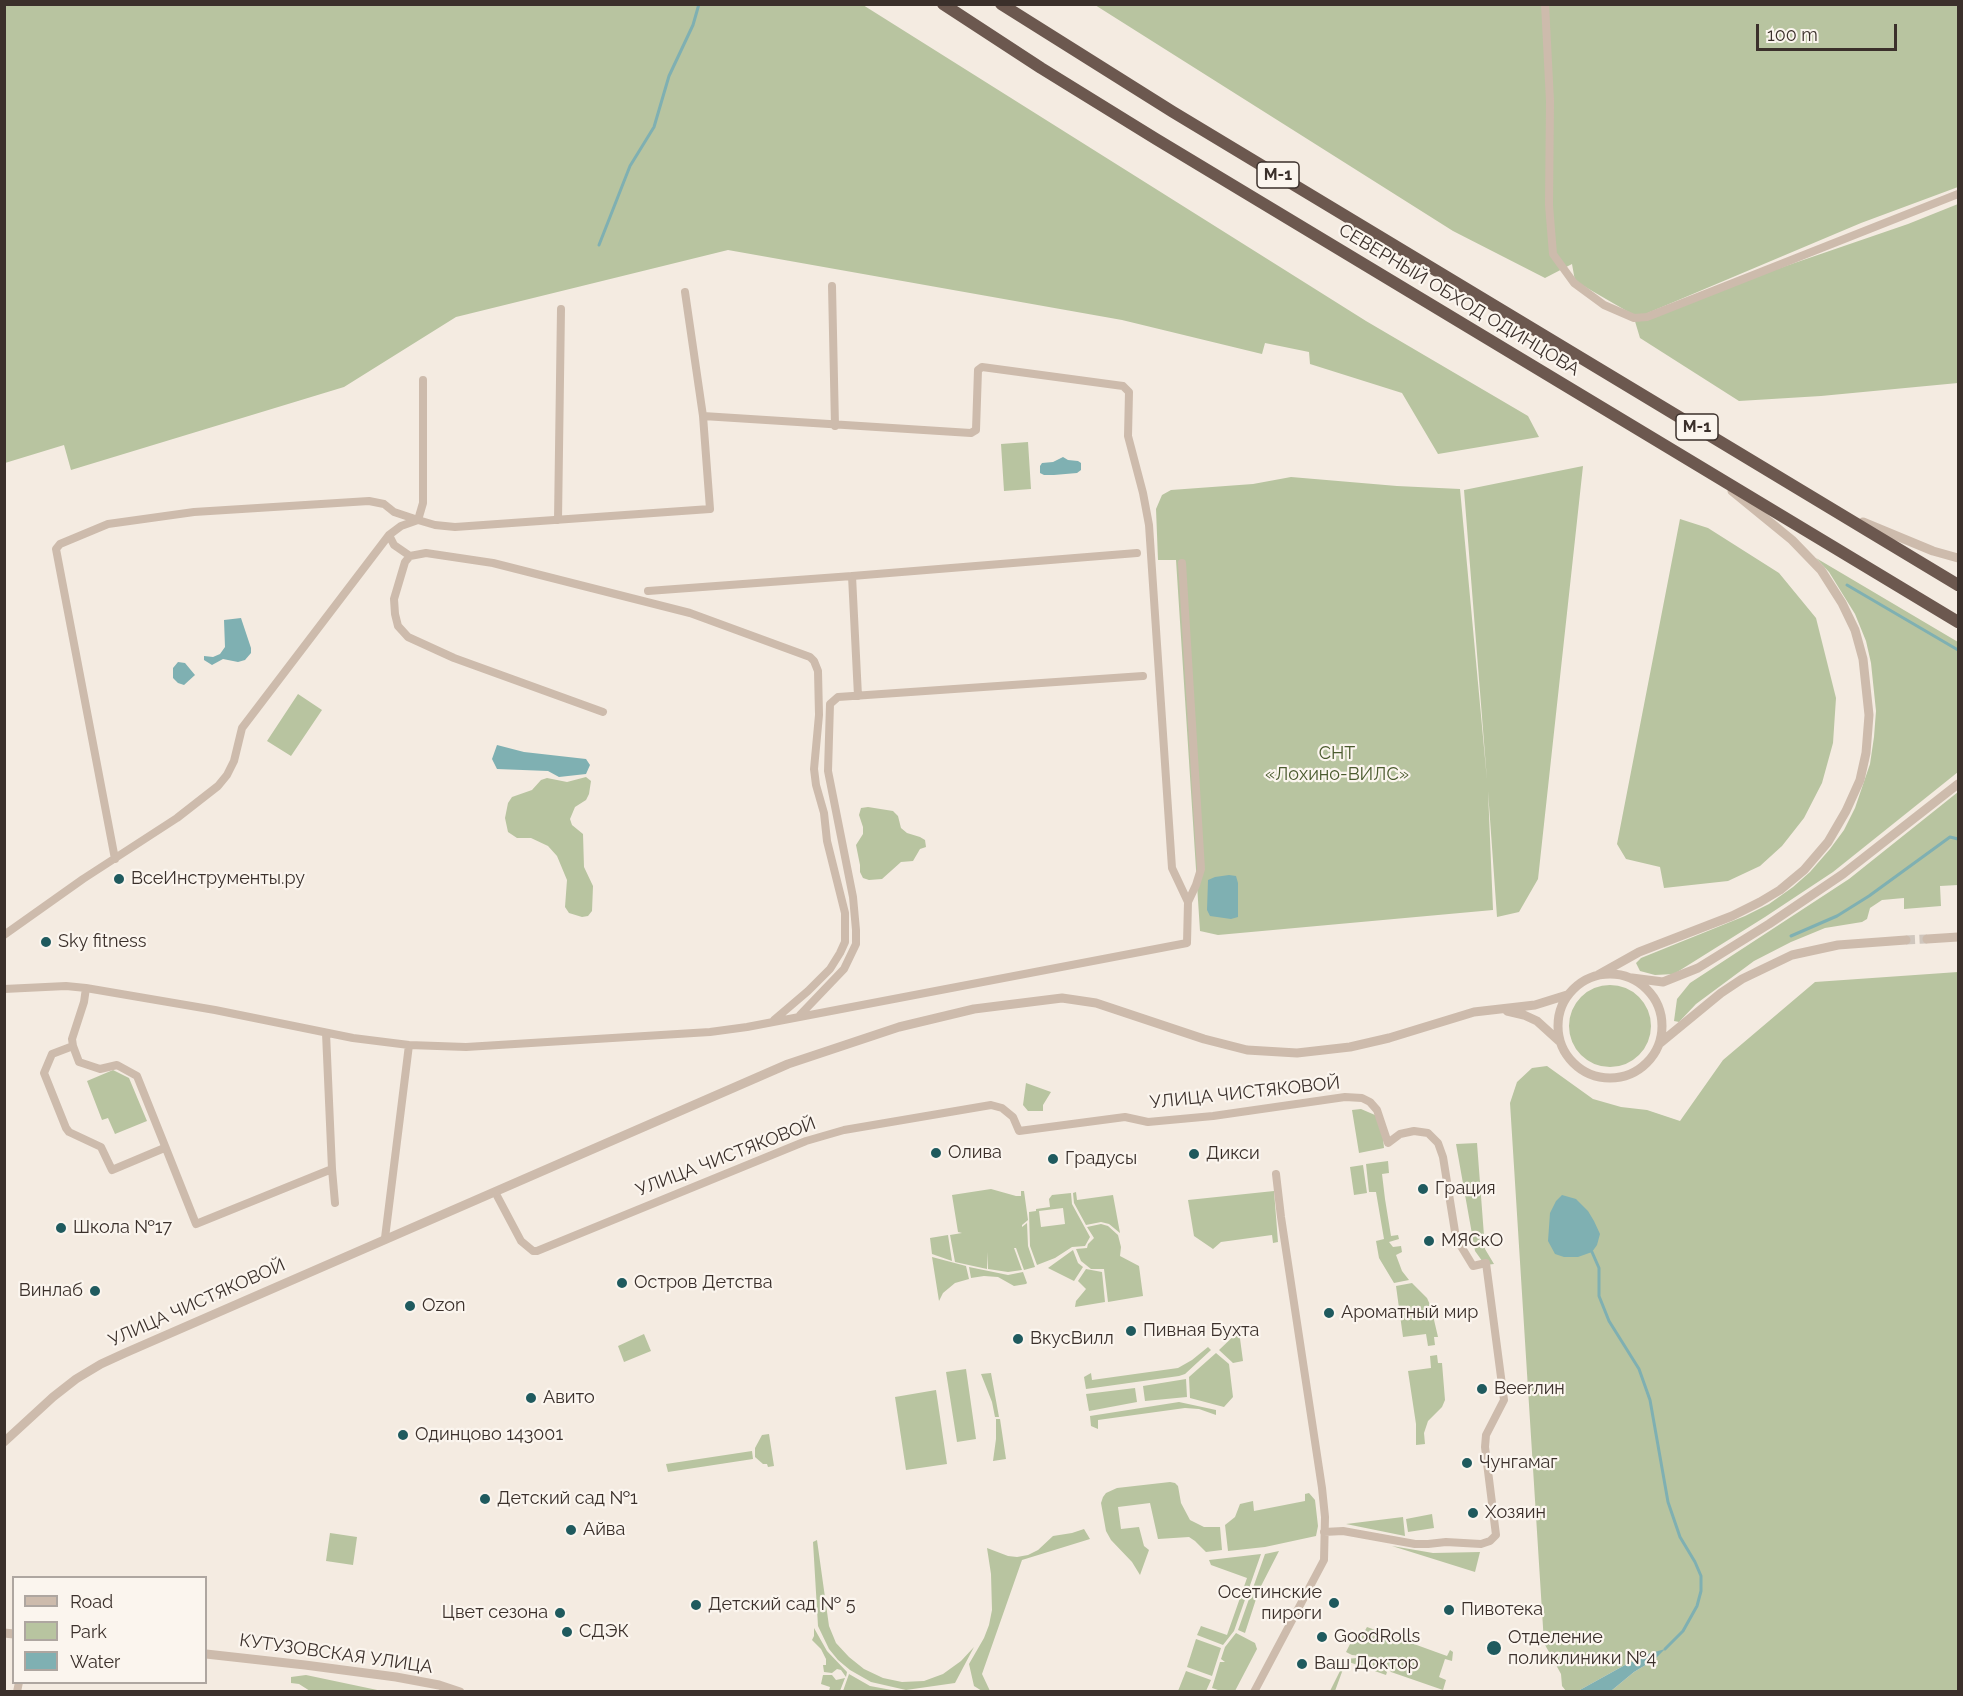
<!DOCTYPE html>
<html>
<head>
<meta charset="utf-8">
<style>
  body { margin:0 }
  #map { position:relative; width:1963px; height:1696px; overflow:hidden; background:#f4ebe1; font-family:Raleway,sans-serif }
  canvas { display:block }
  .frame { position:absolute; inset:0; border:6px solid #3b302b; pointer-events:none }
  .legend { position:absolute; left:12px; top:1576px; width:195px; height:108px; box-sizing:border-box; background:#fbf5ee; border:2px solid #aea6a0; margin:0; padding:8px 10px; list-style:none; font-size:18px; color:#3b302b }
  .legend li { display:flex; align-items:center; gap:12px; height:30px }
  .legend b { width:30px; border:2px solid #aea6a0 }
  .scale { position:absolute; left:1756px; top:24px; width:141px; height:27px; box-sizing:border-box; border:3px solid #3b302b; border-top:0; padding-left:8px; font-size:18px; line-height:21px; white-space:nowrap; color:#3b302b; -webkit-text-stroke:4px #fbf5ee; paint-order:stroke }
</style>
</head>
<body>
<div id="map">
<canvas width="1963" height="1696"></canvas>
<div class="frame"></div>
<ul class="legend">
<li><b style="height:8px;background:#cdbbac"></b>Road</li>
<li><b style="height:16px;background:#b8c4a0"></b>Park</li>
<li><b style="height:16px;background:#7fb0b2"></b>Water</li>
</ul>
<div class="scale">100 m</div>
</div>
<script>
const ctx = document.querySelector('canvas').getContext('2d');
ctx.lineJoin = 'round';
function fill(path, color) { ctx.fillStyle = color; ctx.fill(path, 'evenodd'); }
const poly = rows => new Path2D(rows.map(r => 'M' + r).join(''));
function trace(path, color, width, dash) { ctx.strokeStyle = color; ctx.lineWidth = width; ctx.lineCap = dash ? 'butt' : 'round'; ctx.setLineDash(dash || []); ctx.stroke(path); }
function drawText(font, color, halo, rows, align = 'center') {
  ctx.font = font + ' Raleway,sans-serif'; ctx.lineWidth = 4.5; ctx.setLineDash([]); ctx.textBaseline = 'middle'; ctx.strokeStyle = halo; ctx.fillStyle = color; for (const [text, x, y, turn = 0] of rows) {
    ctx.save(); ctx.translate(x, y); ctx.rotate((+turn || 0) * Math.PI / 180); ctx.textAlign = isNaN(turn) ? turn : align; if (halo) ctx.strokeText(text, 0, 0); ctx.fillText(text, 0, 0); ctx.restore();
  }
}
const green = poly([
  [5,4,863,5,1366,321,1528,416,1539,437,1438,454,1402,393,1310,364,1309,352,1265,343,1262,354,1122,320,728,250,456,317,344,387,71,470,64,445,5,463],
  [1095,5,1958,5,1958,187,1861,223,1643,315,1908,224,1958,204,1958,383,1821,396,1739,401,1640,338,1634,318,1637,317,1575,281,1572,264,1545,278,1453,231],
  [1028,442,1031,489,1004,491,1001,444],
  [1583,466,1538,879,1519,912,1497,917,1488,791,1493,910,1218,935,1200,931,1176,560,1158,560,1156,509,1162,495,1171,490,1253,484,1291,477,1397,486,1460,489,1487,780,1464,490],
  [1680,519,1708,528,1779,573,1816,618,1836,698,1833,743,1822,783,1804,818,1782,846,1760,866,1728,881,1664,888,1660,867,1626,859,1617,844],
  [1816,558,1958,642,1958,772,1833,872,1765,917,1674,974,1655,975,1640,971,1636,963,1641,958,1745,916,1769,904,1793,887,1810,872,1830,849,1844,830,1855,808,1870,764,1874,737,1876,711,1871,663,1866,641,1855,614,1829,572],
  [298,694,322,710,291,756,267,741],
  [586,777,591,781,589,794,586,800,575,807,570,819,572,825,583,834,584,867,593,886,592,911,588,916,582,917,569,913,565,907,567,880,557,856,548,846,531,838,517,838,508,832,505,818,508,803,512,797,532,790,541,780,547,778,567,782],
  [1958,792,1958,885,1940,886,1941,906,1904,909,1904,898,1882,900,1870,908,1867,919,1862,922,1825,928,1791,942,1754,961,1696,1004,1679,1022,1674,1021,1677,999,1690,983,1849,879],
  [868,807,893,811,898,816,901,828,907,833,920,837,925,840,926,847,920,849,913,861,901,862,882,879,869,880,863,878,860,872,860,865,856,845,863,834,863,827,859,815,861,808],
  [1958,972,1958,1691,1611,1691,1634,1672,1654,1660,1625,1665,1578,1691,1566,1691,1562,1686,1561,1674,1544,1643,1510,1103,1517,1082,1532,1068,1547,1066,1593,1099,1621,1107,1647,1110,1680,1121,1723,1060,1815,982],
  '1569 1026a41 41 0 1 1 82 0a41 41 0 1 1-82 0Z',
  [113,1070,129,1078,147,1121,115,1134,108,1118,102,1120,87,1081],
  [1026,1083,1051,1092,1043,1105,1043,1111,1028,1111,1023,1105],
  [1361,1109,1375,1115,1382,1127,1384,1148,1359,1153,1352,1110],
  [1477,1143,1485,1249,1494,1264,1485,1265,1475,1251,1456,1144],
  [1388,1161,1389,1173,1382,1174,1385,1199,1391,1236,1398,1235,1399,1239,1389,1242,1393,1247,1401,1246,1402,1252,1396,1255,1402,1271,1409,1280,1394,1283,1379,1258,1376,1241,1384,1239,1376,1192,1369,1192,1366,1164],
  [1363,1165,1367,1193,1354,1195,1350,1167],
  [991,1189,1016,1196,1021,1196,1021,1191,1024,1191,1028,1220,1022,1225,1022,1227,1027,1223,1028,1246,1035,1267,1024,1270,1016,1248,1014,1248,1022,1270,1008,1272,988,1269,987,1252,987,1269,955,1262,950,1235,962,1233,958,1232,952,1195],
  [1274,1191,1278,1242,1273,1243,1272,1235,1221,1242,1213,1249,1194,1236,1188,1200],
  [1076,1192,1077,1200,1113,1195,1120,1233,1109,1224,1101,1222,1086,1225,1074,1203,1073,1193],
  [1071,1193,1072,1204,1090,1237,1085,1246,1072,1247,1055,1258,1037,1265,1030,1246,1029,1212,1036,1211,1036,1209,1050,1207,1049,1199,1052,1195],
  [1063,1208,1065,1224,1041,1227,1039,1211],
  [1101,1224,1108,1226,1118,1235,1121,1247,1120,1256,1139,1266,1143,1296,1108,1302,1104,1269,1091,1269,1081,1261,1076,1249,1087,1248,1088,1244,1094,1238,1087,1227],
  [948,1235,952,1261,932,1254,930,1238],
  [1073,1250,1078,1263,1083,1267,1074,1281,1048,1268],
  [932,1257,966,1266,969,1279,955,1283,943,1293,939,1301],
  [969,1267,1008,1275,1023,1272,1027,1283,1026,1284,1014,1286,998,1277,984,1276,971,1278],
  [1086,1269,1102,1272,1105,1302,1075,1307,1076,1301,1086,1289,1078,1281],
  [1412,1283,1427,1298,1431,1307,1438,1337,1434,1337,1435,1345,1428,1346,1426,1334,1403,1337,1396,1286],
  [1239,1331,1243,1361,1233,1363,1219,1350],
  [644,1334,651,1351,624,1362,618,1346],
  [1208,1347,1211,1350,1185,1374,1179,1376,1086,1389,1084,1377,1091,1373,1092,1380,1178,1368,1192,1360],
  [1216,1353,1229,1364,1233,1397,1224,1407,1190,1398,1189,1377],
  [1437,1355,1438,1363,1442,1363,1445,1400,1442,1407,1428,1421,1424,1433,1425,1444,1416,1445,1416,1424,1408,1371,1431,1368,1430,1356],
  [966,1369,976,1439,957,1442,946,1372],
  [991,1373,999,1417,995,1417,992,1402,981,1374],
  [1186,1379,1187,1397,1145,1401,1143,1386],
  [1135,1388,1137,1402,1089,1411,1086,1394],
  [936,1390,947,1464,906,1470,895,1397],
  [1179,1402,1216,1410,1216,1415,1199,1409,1185,1408,1098,1420,1098,1429,1091,1426,1090,1416],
  [996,1419,1000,1419,1006,1459,993,1461,996,1439],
  [769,1434,774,1466,768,1467,767,1464,763,1464,755,1457,755,1448,762,1435],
  [752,1451,753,1459,668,1472,666,1464],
  [1170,1482,1175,1483,1178,1486,1181,1503,1190,1520,1204,1527,1220,1527,1222,1550,1206,1552,1195,1541,1189,1537,1158,1539,1150,1503,1118,1507,1121,1529,1139,1527,1144,1546,1149,1550,1140,1575,1132,1562,1111,1540,1106,1531,1101,1503,1103,1497,1106,1493,1117,1488],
  [1309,1493,1315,1500,1318,1526,1316,1536,1265,1547,1228,1551,1225,1525,1235,1517,1240,1504,1253,1501,1254,1511,1305,1501,1305,1494],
  [1432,1514,1434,1528,1408,1532,1406,1519],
  [1403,1517,1405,1536,1346,1524],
  [1084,1529,1090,1539,1022,1560,982,1674,990,1691,982,1691,974,1686,969,1664,984,1638,989,1625,992,1610,991,1574,987,1548,1008,1556,1017,1557,1028,1555,1038,1550,1053,1536,1072,1533],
  [330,1533,357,1537,353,1565,326,1561],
  [817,1540,829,1626,836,1643,849,1657,864,1669,883,1678,902,1682,924,1681,943,1674,961,1661,974,1647,955,1683,906,1690,871,1682,850,1670,838,1660,829,1649,818,1626,813,1542],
  [1392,1546,1433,1553,1480,1552,1475,1572],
  [1279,1551,1259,1590,1245,1633,1238,1630,1265,1554],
  [1261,1554,1234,1631,1223,1645,1197,1635,1201,1626,1227,1635,1247,1578,1211,1565,1209,1560],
  [1367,1627,1447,1656,1450,1650,1453,1652,1452,1661,1445,1659,1439,1677,1446,1680,1443,1690,1391,1672,1383,1661,1373,1657,1352,1655,1346,1652,1353,1638,1359,1641],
  [814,1628,827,1651,847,1672,846,1677,841,1670,837,1669,832,1673,824,1672,823,1665,826,1665,826,1659,821,1649,812,1640,814,1636],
  [1236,1633,1255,1643,1257,1649,1235,1691,1221,1691,1212,1688,1220,1662,1225,1662,1221,1659,1225,1647],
  [1196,1639,1221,1648,1212,1676,1187,1667],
  [1357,1658,1366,1658,1377,1663,1387,1672,1386,1675,1346,1661,1335,1691,1330,1691,1346,1659],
  [1186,1671,1211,1680,1206,1691,1178,1691],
  [849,1674,870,1686,897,1691,843,1691],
  [306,1675,382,1691,310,1691,299,1684,291,1683,291,1677],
  [823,1675,832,1675,836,1680,845,1678,840,1691,829,1691,830,1687,821,1684]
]);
const water = poly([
  [1063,457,1068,460,1078,461,1081,463,1081,470,1077,473,1054,475,1044,475,1040,473,1040,466,1042,463,1053,462],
  [241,618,251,648,251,653,245,660,238,662,223,659,212,665,204,660,204,656,213,657,220,654,225,647,224,620],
  [178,662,185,663,195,675,184,685,178,683,173,678,173,668],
  [497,745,524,752,586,759,590,765,586,774,559,777,548,771,497,769,492,759],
  [1229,875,1236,876,1238,883,1238,917,1231,919,1210,916,1207,910,1208,880,1215,877],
  [1562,1195,1576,1199,1588,1211,1594,1221,1600,1234,1597,1245,1592,1252,1578,1257,1564,1257,1555,1254,1548,1241,1550,1213,1556,1201],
  [1665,1649,1654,1660,1634,1672,1611,1691,1578,1691,1625,1665,1648,1654]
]);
const stream = poly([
  [599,245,630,166,654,127,669,76,693,25,699,4],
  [1847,585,1958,650],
  [1791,936,1837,916,1869,896,1950,837,1958,839],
  [1592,1252,1599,1268,1599,1296,1609,1321,1639,1369,1650,1400,1668,1502,1680,1537,1695,1562,1701,1576,1701,1591,1697,1606,1683,1631,1665,1649]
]);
const tertiaryTunnel = poly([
  [1906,940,1927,939]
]);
const minor = poly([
  [1545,4,1550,101,1549,205,1553,254,1574,283,1604,305,1634,318,1647,317,1958,194],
  [832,286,835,426],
  [703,416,971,433,976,430,978,370,982,367,1123,386,1129,392,1128,436,1143,493,1149,525,1172,868,1188,902],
  [558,520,561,309],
  [389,535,394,545,410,556,426,553,493,563,690,613,810,657,814,661,818,671,819,715,814,769,816,785,824,813,827,841,845,913,845,942,840,953,830,969,808,991,774,1020],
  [410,556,405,562,394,599,395,614,398,626,408,637,454,658,603,712],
  [852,576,1137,553],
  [648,591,852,576,858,696],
  [115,859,56,549,60,544,108,524,194,512,369,501,384,504,394,512,418,520,423,503,423,380],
  [4,935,83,879,177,818,218,786,227,775,234,761,242,728,389,535,401,526,418,520,435,525,455,527,710,509,703,416,685,292],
  [4,989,66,986,86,988,215,1010,353,1038,409,1045,466,1047,710,1032,747,1027,1187,943,1188,902,1196,885,1201,869,1182,563],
  [800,1015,844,969,856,944,856,930,853,897,828,771,830,704,838,697,1143,676],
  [73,1046,79,1062,100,1069,117,1065,137,1076,165,1146,162,1149,112,1170,101,1147,69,1132,66,1128,44,1073,52,1054,73,1046,72,1039,84,1002,86,988],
  [165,1146,196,1224,332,1169,326,1033],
  [332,1169,335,1203],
  [495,1192,521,1241,533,1251,537,1251,806,1141,844,1130,991,1105,1002,1108,1013,1117,1019,1131,1125,1117,1148,1122,1213,1116,1345,1097,1362,1098,1370,1102,1377,1110,1388,1143,1400,1134,1414,1131,1428,1133,1438,1143,1443,1157,1456,1238,1473,1266,1486,1263,1504,1400,1486,1435,1485,1447,1496,1535,1490,1541,1481,1544,1446,1542,1428,1544,1415,1544,1343,1531,1324,1532],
  [385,1238,409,1045],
  [17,1692,19,1682],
  [1254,1692,1324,1560,1325,1517,1322,1488,1281,1217,1276,1174]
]);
const tertiary = poly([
  [1863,522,1933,551,1958,558],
  [1927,939,1958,937],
  '1558 1026a52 52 0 1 1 104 0a52 52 0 1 1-104 0Z',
  [1598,975,1639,952,1732,916,1760,902,1780,890,1804,870,1828,842,1846,811,1860,780,1866,753,1869,715,1863,659,1855,630,1842,603,1821,570,1792,540,1732,491],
  [1632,978,1663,982,1698,968,1769,924,1843,874,1958,784],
  [1507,1011,1524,1015,1537,1021,1559,1041],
  [1659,1044,1721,993,1742,979,1792,955,1838,945,1906,940],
  [4,1442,53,1397,76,1379,101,1364,125,1353,788,1064,899,1027,974,1009,1062,998,1096,1003,1204,1039,1247,1050,1297,1053,1350,1047,1389,1038,1474,1012,1535,1005,1567,995],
  [4,1633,14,1634],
  [206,1654,305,1665,396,1677,439,1685,460,1692]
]);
const trunk = poly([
  [943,4,1041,68,1156,139,1958,622],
  [1001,4,1173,112,1958,585]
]);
const markers = [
  [119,879,6,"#1f5a5e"],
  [46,942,6,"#1f5a5e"],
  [936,1153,6,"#1f5a5e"],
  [1194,1154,6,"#1f5a5e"],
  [1053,1159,6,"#1f5a5e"],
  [1423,1189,6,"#1f5a5e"],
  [61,1228,6,"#1f5a5e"],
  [1429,1241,6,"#1f5a5e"],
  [622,1283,6,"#1f5a5e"],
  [95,1291,6,"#1f5a5e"],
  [410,1306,6,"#1f5a5e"],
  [1329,1313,6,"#1f5a5e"],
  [1131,1331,6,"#1f5a5e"],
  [1018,1339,6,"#1f5a5e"],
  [1482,1389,6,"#1f5a5e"],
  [531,1398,6,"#1f5a5e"],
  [403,1435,6,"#1f5a5e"],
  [1467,1463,6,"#1f5a5e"],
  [485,1499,6,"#1f5a5e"],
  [1473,1513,6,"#1f5a5e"],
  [571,1530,6,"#1f5a5e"],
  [1334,1603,6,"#1f5a5e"],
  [696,1605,6,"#1f5a5e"],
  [1449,1610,6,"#1f5a5e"],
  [560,1613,6,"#1f5a5e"],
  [567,1632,6,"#1f5a5e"],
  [1322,1637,6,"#1f5a5e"],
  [1494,1648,8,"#1f5a5e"],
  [1302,1664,6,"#1f5a5e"]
];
const shields = [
  [1278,175,42],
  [1697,427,42]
];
const shieldNames = [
  ["М-1",1278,175],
  ["М-1",1697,427]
];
const streetNames = [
  ["СЕВЕРНЫЙ ОБХОД ОДИНЦОВА",1459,300,31],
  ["УЛИЦА ЧИСТЯКОВОЙ",1245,1093,-6],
  ["УЛИЦА ЧИСТЯКОВОЙ",726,1157,-21],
  ["УЛИЦА ЧИСТЯКОВОЙ",197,1303,-24],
  ["КУТУЗОВСКАЯ УЛИЦА",336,1654,8]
];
const parkNames = [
  ["СНТ",1337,754],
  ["«Лохино-ВИЛС»",1337,775]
];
const poiNames = [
  ["ВсеИнструменты.ру",131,879],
  ["Sky fitness",58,942],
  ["Олива",948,1153],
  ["Дикси",1206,1154],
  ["Градусы",1065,1159],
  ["Грация",1435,1189],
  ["Школа №17",73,1228],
  ["МЯСкО",1441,1241],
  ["Остров Детства",634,1283],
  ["Винлаб",83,1291,"right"],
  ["Ozon",422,1306],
  ["Ароматный мир",1341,1313],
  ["Пивная Бухта",1143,1331],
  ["ВкусВилл",1030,1339],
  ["Beerлин",1494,1389],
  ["Авито",543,1398],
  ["Одинцово 143001",415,1435],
  ["Чунгамаг",1479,1463],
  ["Детский сад №1",497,1499],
  ["Хозяин",1485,1513],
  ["Айва",583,1530],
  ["Осетинские",1322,1593,"right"],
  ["пироги",1322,1614,"right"],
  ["Детский сад № 5",708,1605],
  ["Пивотека",1461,1610],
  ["Цвет сезона",548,1613,"right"],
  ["СДЭК",579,1632],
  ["GoodRolls",1334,1637],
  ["Отделение",1508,1638],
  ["поликлиники №4",1508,1659],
  ["Ваш Доктор",1314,1664]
];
fill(green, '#b8c4a0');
fill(water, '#7fb0b2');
trace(stream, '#7fb0b2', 3);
trace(tertiaryTunnel, '#cfc6bd', 9, [9, 4.5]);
trace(minor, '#cdbbac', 8);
trace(tertiary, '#cdbbac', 9);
trace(trunk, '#6c584f', 12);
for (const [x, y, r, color] of markers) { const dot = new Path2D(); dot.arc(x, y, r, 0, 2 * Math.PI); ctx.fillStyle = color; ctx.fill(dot); trace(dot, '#fbf5ee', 2); }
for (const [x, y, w] of shields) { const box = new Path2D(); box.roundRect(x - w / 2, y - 13, w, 26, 4.5); ctx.fillStyle = '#fbf5ee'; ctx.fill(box); trace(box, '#3b302b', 1.5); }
drawText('bold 16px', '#3b302b', null, shieldNames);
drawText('18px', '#3b302b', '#fbf5ee', streetNames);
drawText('18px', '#4a5a2e', '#fbf5ee', parkNames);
drawText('18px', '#3b302b', '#fbf5ee', poiNames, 'left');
</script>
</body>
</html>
